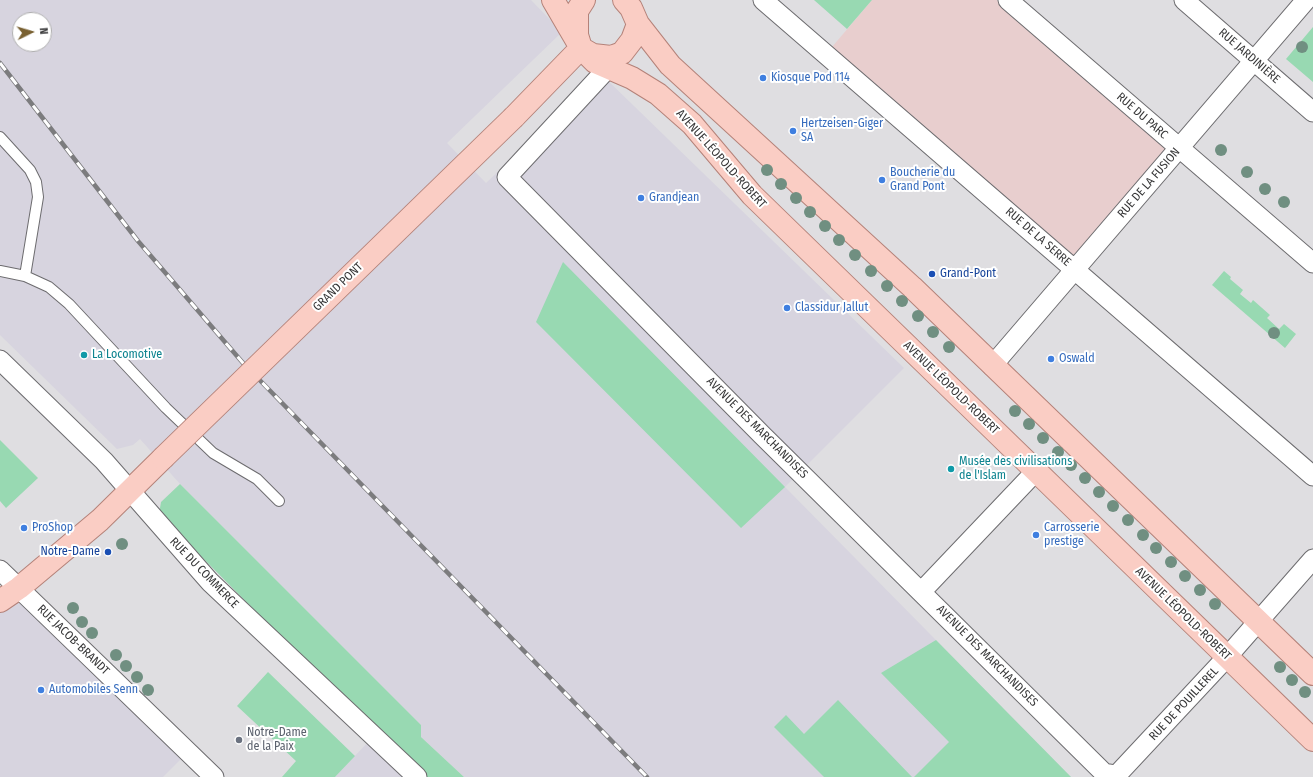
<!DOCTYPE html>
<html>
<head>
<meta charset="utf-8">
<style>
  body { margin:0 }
  #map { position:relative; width:1313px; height:777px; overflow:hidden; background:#dfdee1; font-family:"Fira Sans Condensed",sans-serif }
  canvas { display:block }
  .north { position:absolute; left:12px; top:12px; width:40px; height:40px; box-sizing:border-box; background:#fff; border:1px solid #afafaf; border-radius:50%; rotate:85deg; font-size:11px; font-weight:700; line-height:16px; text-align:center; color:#373738 }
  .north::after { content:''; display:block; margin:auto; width:14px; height:18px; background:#796132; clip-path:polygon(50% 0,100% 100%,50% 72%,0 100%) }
</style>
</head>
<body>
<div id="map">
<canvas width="1313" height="777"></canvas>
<div class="north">N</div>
</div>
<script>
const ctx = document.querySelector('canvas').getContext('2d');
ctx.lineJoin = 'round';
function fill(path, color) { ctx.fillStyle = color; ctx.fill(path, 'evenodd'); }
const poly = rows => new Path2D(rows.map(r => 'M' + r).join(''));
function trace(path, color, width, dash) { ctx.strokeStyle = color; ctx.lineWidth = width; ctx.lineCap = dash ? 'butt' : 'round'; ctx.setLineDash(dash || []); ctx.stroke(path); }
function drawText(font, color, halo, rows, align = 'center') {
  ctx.font = font + ' "Fira Sans Condensed",sans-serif'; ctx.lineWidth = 4; ctx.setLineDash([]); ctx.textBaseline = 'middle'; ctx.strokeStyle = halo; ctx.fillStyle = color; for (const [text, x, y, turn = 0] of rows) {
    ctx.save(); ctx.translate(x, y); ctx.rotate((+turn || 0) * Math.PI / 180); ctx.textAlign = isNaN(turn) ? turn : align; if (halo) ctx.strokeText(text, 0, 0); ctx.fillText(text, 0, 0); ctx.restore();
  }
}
const built = poly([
  [0,0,531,0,562,32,447,143,486,183,601,74,904,368,785,487,1071,777,464,777,421,737,421,725,180,484,140,439,133,445,117,449,0,335],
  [20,20,44,20,44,44,20,44],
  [28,588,193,747,163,777,0,777,0,589],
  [370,740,407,777,335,777]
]);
const industrial = poly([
  [872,0,997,0,1171,149,1074,262,832,47]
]);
const green = poly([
  [814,0,872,0,847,29],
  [1313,27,1313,82,1286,59],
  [563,262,785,487,741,528,536,322],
  [1224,271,1231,277,1230,279,1243,290,1240,294,1251,303,1253,300,1270,315,1267,318,1279,329,1284,324,1296,334,1285,348,1212,285],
  [0,440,38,478,6,508,0,501],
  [180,484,421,725,421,737,464,777,426,777,310,666,159,514,161,502],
  [936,640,1071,777,914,777,949,742,881,673],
  [268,672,355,756,335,777,282,777,296,761,237,706],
  [838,700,912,777,824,777,774,727,786,715,804,734]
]);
const lane = poly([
  [0,137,30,170,36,182,38,197,25,276],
  [0,271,25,276,49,287,69,304,166,408,213,453,257,479,279,501]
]);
const street = poly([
  [763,0,1313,476],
  [1008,0,1313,263],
  [1184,0,1313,112],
  [607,69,507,177,762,435,1104,773,1116,775],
  [0,360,104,461,210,582,417,777],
  [992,366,1306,0],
  [0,570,214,777],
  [921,592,1036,471],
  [1115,777,1227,657,1313,559]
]);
const primary = poly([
  [553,0,581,48,595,62,632,78,658,94,692,124,752,195,1313,740],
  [584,0,577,11,577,35,581,48,593,55,611,57,622,53,632,40,638,24],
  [624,0,631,8,638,24,670,65,912,287,1313,674],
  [514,117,581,48],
  [0,601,19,588,100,520,163,458]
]);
const rail = poly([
  [0,63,138,241,243,363,647,777]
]);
const primaryBridge = poly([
  [163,458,514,117]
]);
const trees = [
  [1302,47],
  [1221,150],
  [767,170],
  [1247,172],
  [781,184],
  [1265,189],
  [796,198],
  [1284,202],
  [810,212],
  [825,226],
  [839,240],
  [855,255],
  [871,271],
  [887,286],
  [902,301],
  [918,316],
  [933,332],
  [1274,333],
  [949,347],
  [1015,411],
  [1029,424],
  [1043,438],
  [1058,452],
  [1071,465],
  [1085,478],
  [1099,492],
  [1113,506],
  [1128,520],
  [1143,535],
  [122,544],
  [1156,548],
  [1171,562],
  [1185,576],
  [1200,590],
  [1215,604],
  [73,608],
  [82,622],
  [92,633],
  [116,655],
  [126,666],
  [1280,667],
  [137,677],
  [1292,680],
  [148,690],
  [1305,692]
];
const markers = [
  [763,78,4,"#3f7fe0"],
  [793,131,4,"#3f7fe0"],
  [882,180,4,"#3f7fe0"],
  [641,198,4,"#3f7fe0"],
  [932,274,4,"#1a4fb4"],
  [787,308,4,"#3f7fe0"],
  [84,355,4,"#0f9aa8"],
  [1051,359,4,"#3f7fe0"],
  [951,469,4,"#0f9aa8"],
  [24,528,4,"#3f7fe0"],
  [1036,535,4,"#3f7fe0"],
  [108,552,4,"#1a4fb4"],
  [41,690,4,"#3f7fe0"],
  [239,740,4,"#6b7280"]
];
const streetNames = [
  ["RUE JARDINIÈRE",1249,56,41],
  ["RUE DU PARC",1142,116,41],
  ["AVENUE LÉOPOLD-ROBERT",721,159,48],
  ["RUE DE LA FUSION",1149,183,-49],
  ["RUE DE LA SERRE",1038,237,41],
  ["GRAND PONT",338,287,-44],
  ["AVENUE LÉOPOLD-ROBERT",951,388,44],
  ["AVENUE DES MARCHANDISES",757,428,45],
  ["RUE DU COMMERCE",204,573,46],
  ["AVENUE LÉOPOLD-ROBERT",1183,614,44],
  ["RUE JACOB-BRANDT",73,640,44],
  ["AVENUE DES MARCHANDISES",987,656,45],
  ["RUE DE POUILLEREL",1184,704,-47]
];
const shopNames = [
  ["Kiosque Pod 114",771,78],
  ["Hertzeisen-Giger",801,124],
  ["SA",801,138],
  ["Boucherie du",890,173],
  ["Grand Pont",890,187],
  ["Grandjean",649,198],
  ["Classidur Jallut",795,308],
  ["Oswald",1059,359],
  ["ProShop",32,528],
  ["Carrosserie",1044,528],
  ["prestige",1044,542],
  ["Automobiles Senn",49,690]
];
const transitNames = [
  ["Grand-Pont",940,274],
  ["Notre-Dame",100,552,"right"]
];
const cultureNames = [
  ["La Locomotive",92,355],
  ["Musée des civilisations",959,462],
  ["de l'Islam",959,476]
];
const worshipNames = [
  ["Notre-Dame",247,733],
  ["de la Paix",247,747]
];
fill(built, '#d7d4df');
fill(industrial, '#e8cece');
fill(green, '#98d9b2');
trace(lane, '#6d6c6f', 12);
trace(street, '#6d6c6f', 21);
trace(primary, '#b48279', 24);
trace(lane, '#fff', 10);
trace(street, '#fff', 19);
trace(primary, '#facdc4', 22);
trace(rail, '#7c7c7e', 4.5);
trace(rail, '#fff', 3, [9]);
trace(primaryBridge, '#b48279', 24, []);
trace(primaryBridge, '#facdc4', 22);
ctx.fillStyle = '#708f81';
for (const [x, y] of trees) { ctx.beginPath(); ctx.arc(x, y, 6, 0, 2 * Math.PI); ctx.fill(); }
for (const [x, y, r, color] of markers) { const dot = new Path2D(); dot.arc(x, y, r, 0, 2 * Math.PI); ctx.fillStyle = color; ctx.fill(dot); trace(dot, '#fff', 1.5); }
drawText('12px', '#373738', '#fff', streetNames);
drawText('12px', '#366cbe', '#fff', shopNames, 'left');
drawText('12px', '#164399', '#fff', transitNames, 'left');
drawText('12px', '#0d838f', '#fff', cultureNames, 'left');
drawText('12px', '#5b616d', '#fff', worshipNames, 'left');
</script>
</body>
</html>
